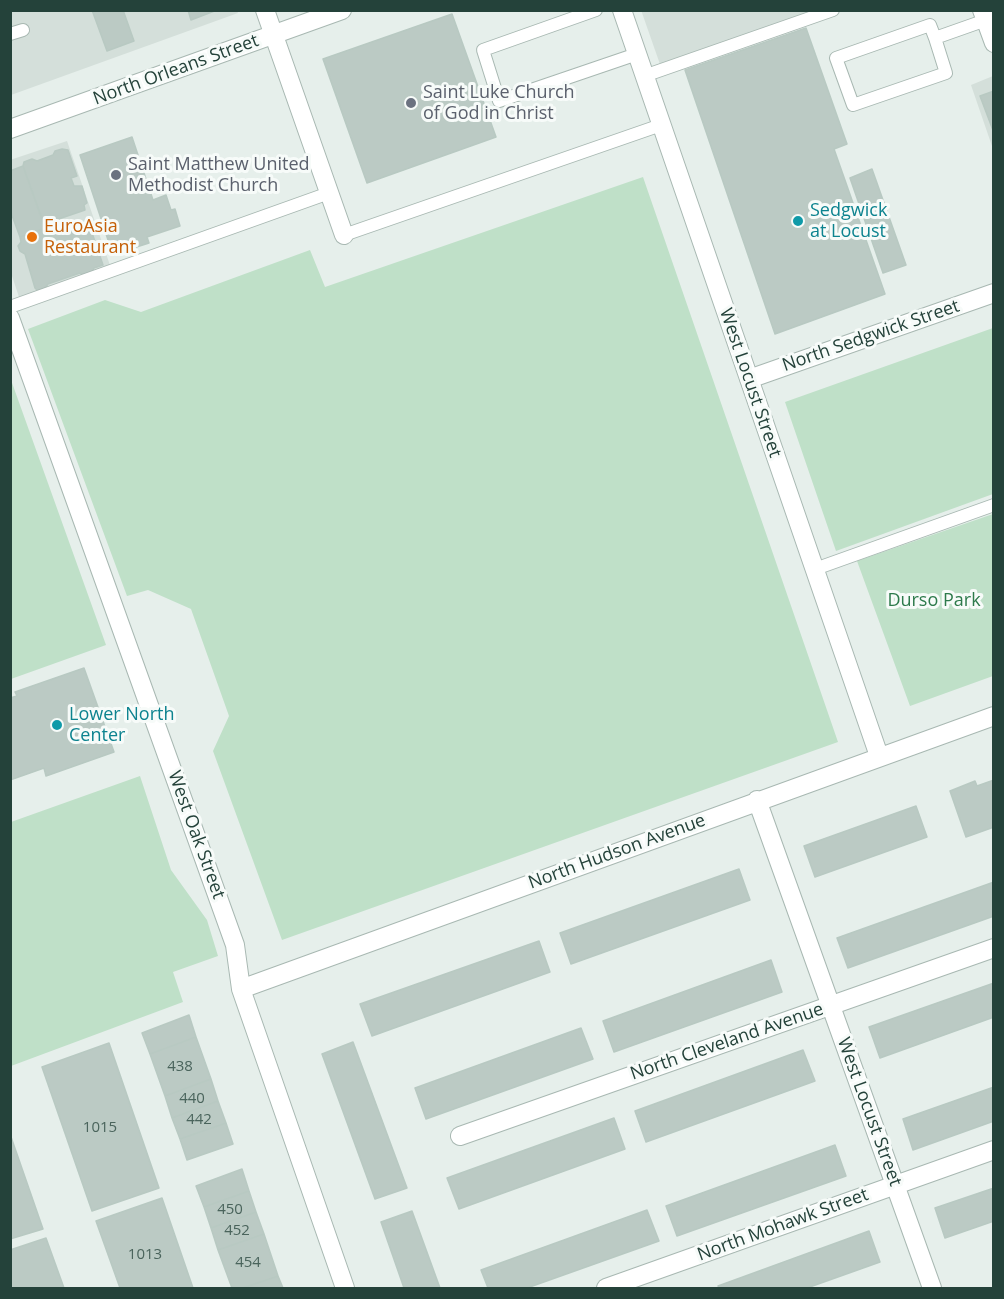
<!DOCTYPE html>
<html>
<head>
<meta charset="utf-8">
<style>
  body { margin:0 }
  #map { position:relative; width:1004px; height:1299px; overflow:hidden; background:#e6efeb; font-family:"Open Sans",sans-serif }
  canvas { display:block }
  .frame { position:absolute; inset:0; border:12px solid #24423a; pointer-events:none }
</style>
</head>
<body>
<div id="map">
<canvas width="1004" height="1299"></canvas>
<div class="frame"></div>
</div>
<script>
const ctx = document.querySelector('canvas').getContext('2d');
ctx.lineJoin = 'round';
function fill(path, color) { ctx.fillStyle = color; ctx.fill(path, 'evenodd'); }
const poly = rows => new Path2D(rows.map(r => 'M' + r).join(''));
function trace(path, color, width, dash) { ctx.strokeStyle = color; ctx.lineWidth = width; ctx.lineCap = dash ? 'butt' : 'round'; ctx.setLineDash(dash || []); ctx.stroke(path); }
function drawText(font, color, halo, rows, align = 'center') {
  ctx.font = font + ' "Open Sans",sans-serif'; ctx.lineWidth = 6; ctx.setLineDash([]); ctx.textBaseline = 'middle'; ctx.strokeStyle = halo; ctx.fillStyle = color; for (const [text, x, y, turn = 0] of rows) {
    ctx.save(); ctx.translate(x, y); ctx.rotate((+turn || 0) * Math.PI / 180); ctx.textAlign = isNaN(turn) ? turn : align; if (halo) ctx.strokeText(text, 0, 0); ctx.fillText(text, 0, 0); ctx.restore();
  }
}
const built = poly([
  [641,10,834,11,662,70],
  [11,11,237,11,238,13,11,95],
  [993,76,993,149,971,85],
  [67,141,112,271,21,303,11,273,10,160]
]);
const green = poly([
  [643,177,838,742,282,940,213,751,229,716,191,609,148,590,127,596,28,329,105,300,141,312,310,250,325,287],
  [993,328,993,494,836,551,785,402],
  [11,380,106,645,11,679,10,679],
  [993,514,993,676,910,706,857,561],
  [140,776,171,870,207,920,218,956,173,972,183,1002,11,1066,11,822]
]);
const building = poly([
  [92,10,123,10,134,41,107,51,92,10],
  [188,10,217,10,191,20,188,10],
  [452,14,496,137,367,183,323,59,452,14],
  [806,28,847,144,834,149,885,294,775,334,685,70,806,28],
  [994,91,994,133,980,96,994,91],
  [132,137,153,200,166,195,171,210,175,209,180,226,147,237,149,243,127,250,125,244,111,249,80,155,132,137],
  [62,149,68,150,77,176,71,178,74,186,82,186,87,203,84,205,85,210,44,224,23,166,24,162,32,159,37,161,53,155,55,151,62,149],
  [23,166,45,228,20,237,10,210,10,171,23,166],
  [872,169,906,265,883,273,850,178,872,169],
  [88,221,103,265,94,268,91,274,85,276,80,273,48,284,45,288,37,290,35,288,25,254,20,251,18,246,21,242,20,237,45,228,45,230,62,225,63,230,88,221],
  [84,668,114,752,46,776,44,768,10,780,10,698,17,696,15,692,84,668],
  [994,780,994,827,966,837,950,791,975,781,977,786,994,780],
  [916,806,927,837,815,877,804,846,916,806],
  [739,869,750,900,571,964,560,933,739,869],
  [994,882,994,916,848,968,837,938,994,882],
  [539,941,550,972,372,1036,360,1004,539,941],
  [771,960,782,992,614,1052,603,1021,771,960],
  [994,983,994,1017,880,1058,869,1027,994,983],
  [189,1015,196,1037,150,1054,142,1033,189,1015],
  [581,1028,593,1059,426,1119,415,1088,581,1028],
  [196,1037,211,1079,165,1096,150,1054,196,1037],
  [353,1042,407,1188,375,1199,322,1054,353,1042],
  [109,1043,159,1188,92,1211,42,1067,109,1043],
  [803,1050,815,1081,646,1142,635,1111,803,1050],
  [211,1079,218,1101,172,1118,165,1096,211,1079],
  [994,1087,994,1121,913,1150,903,1119,994,1087],
  [218,1101,226,1123,180,1139,172,1118,218,1101],
  [614,1118,625,1149,459,1209,447,1178,614,1118],
  [226,1123,233,1144,187,1160,180,1139,226,1123],
  [10,1134,43,1229,10,1239,10,1134],
  [835,1145,846,1176,677,1236,666,1206,835,1145],
  [242,1169,249,1191,204,1207,196,1186,242,1169],
  [994,1188,994,1221,945,1238,935,1208,994,1188],
  [249,1191,256,1212,211,1228,204,1207,249,1191],
  [162,1198,193,1288,120,1288,96,1221,162,1198],
  [647,1210,659,1241,527,1288,488,1288,481,1270,647,1210],
  [412,1211,440,1288,404,1288,381,1222,412,1211],
  [256,1212,264,1234,218,1250,211,1228,256,1212],
  [869,1231,880,1262,807,1288,719,1288,718,1286,869,1231],
  [264,1234,278,1276,243,1288,232,1288,218,1250,264,1234],
  [46,1238,64,1288,10,1288,10,1250,46,1238],
  [278,1276,283,1288,243,1288,278,1276]
]);
const service = poly([
  [596,10,483,50,499,101,637,54],
  [10,34,23,30],
  [935,38,946,73,853,105,836,58,930,25,935,38,986,20],
  [644,76,833,10],
  [344,235,661,125],
  [10,307,329,193],
  [815,569,994,505]
]);
const minor = poly([
  [265,10,344,235],
  [622,10,879,756],
  [982,10,994,43],
  [10,318,235,945,241,989,345,1288],
  [749,379,994,293],
  [757,800,932,1288],
  [241,989,994,716],
  [460,1136,994,948],
  [606,1288,994,1150]
]);
const tertiary = poly([
  [10,129,342,10]
]);
const markers = [
  [411,103,6,"#6b7280"],
  [116,175,6,"#6b7280"],
  [798,221,6,"#0f9aa8"],
  [32,237,6,"#e8710a"],
  [57,725,6,"#0f9aa8"]
];
const numberNames = [
  ["438",180,1067],
  ["440",192,1099],
  ["442",199,1120],
  ["1015",100,1128],
  ["450",230,1210],
  ["452",237,1231],
  ["1013",145,1255],
  ["454",248,1263]
];
const streetNames = [
  ["North Orleans Street",176,70,-20],
  ["North Sedgwick Street",871,336,-19],
  ["West Locust Street",750,383,71],
  ["West Oak Street",196,835,70],
  ["North Hudson Avenue",617,852,-20],
  ["North Cleveland Avenue",727,1042,-19],
  ["West Locust Street",869,1112,70],
  ["North Mohawk Street",783,1225,-20]
];
const worshipNames = [
  ["Saint Luke Church",423,93],
  ["of God in Christ",423,114],
  ["Saint Matthew United",128,165],
  ["Methodist Church",128,186]
];
const cultureNames = [
  ["Sedgwick",810,211],
  ["at Locust",810,232],
  ["Lower North",69,715],
  ["Center",69,736]
];
const foodNames = [
  ["EuroAsia",44,227],
  ["Restaurant",44,248]
];
const parkNames = [
  ["Durso Park",934,601]
];
fill(built, '#d4dfda');
fill(green, '#bfe0c8');
fill(building, '#bbcac4');
trace(building, '#b8c9c2', 1.5);
trace(service, '#a8b8b2', 14);
trace(minor, '#a8b8b2', 20);
trace(tertiary, '#a8b8b2', 20);
trace(service, '#fff', 12);
trace(minor, '#fff', 18);
trace(tertiary, '#fff', 18);
for (const [x, y, r, color] of markers) { const dot = new Path2D(); dot.arc(x, y, r, 0, 2 * Math.PI); ctx.fillStyle = color; ctx.fill(dot); trace(dot, '#f7fbf9', 2); }
drawText('15px', '#4a645c', null, numberNames);
drawText('18px', '#24423a', '#f7fbf9', streetNames);
drawText('18px', '#5b616d', '#f7fbf9', worshipNames, 'left');
drawText('18px', '#0d838f', '#f7fbf9', cultureNames, 'left');
drawText('18px', '#c56008', '#f7fbf9', foodNames, 'left');
drawText('18px', '#2d7a4b', '#f7fbf9', parkNames);
</script>
</body>
</html>
